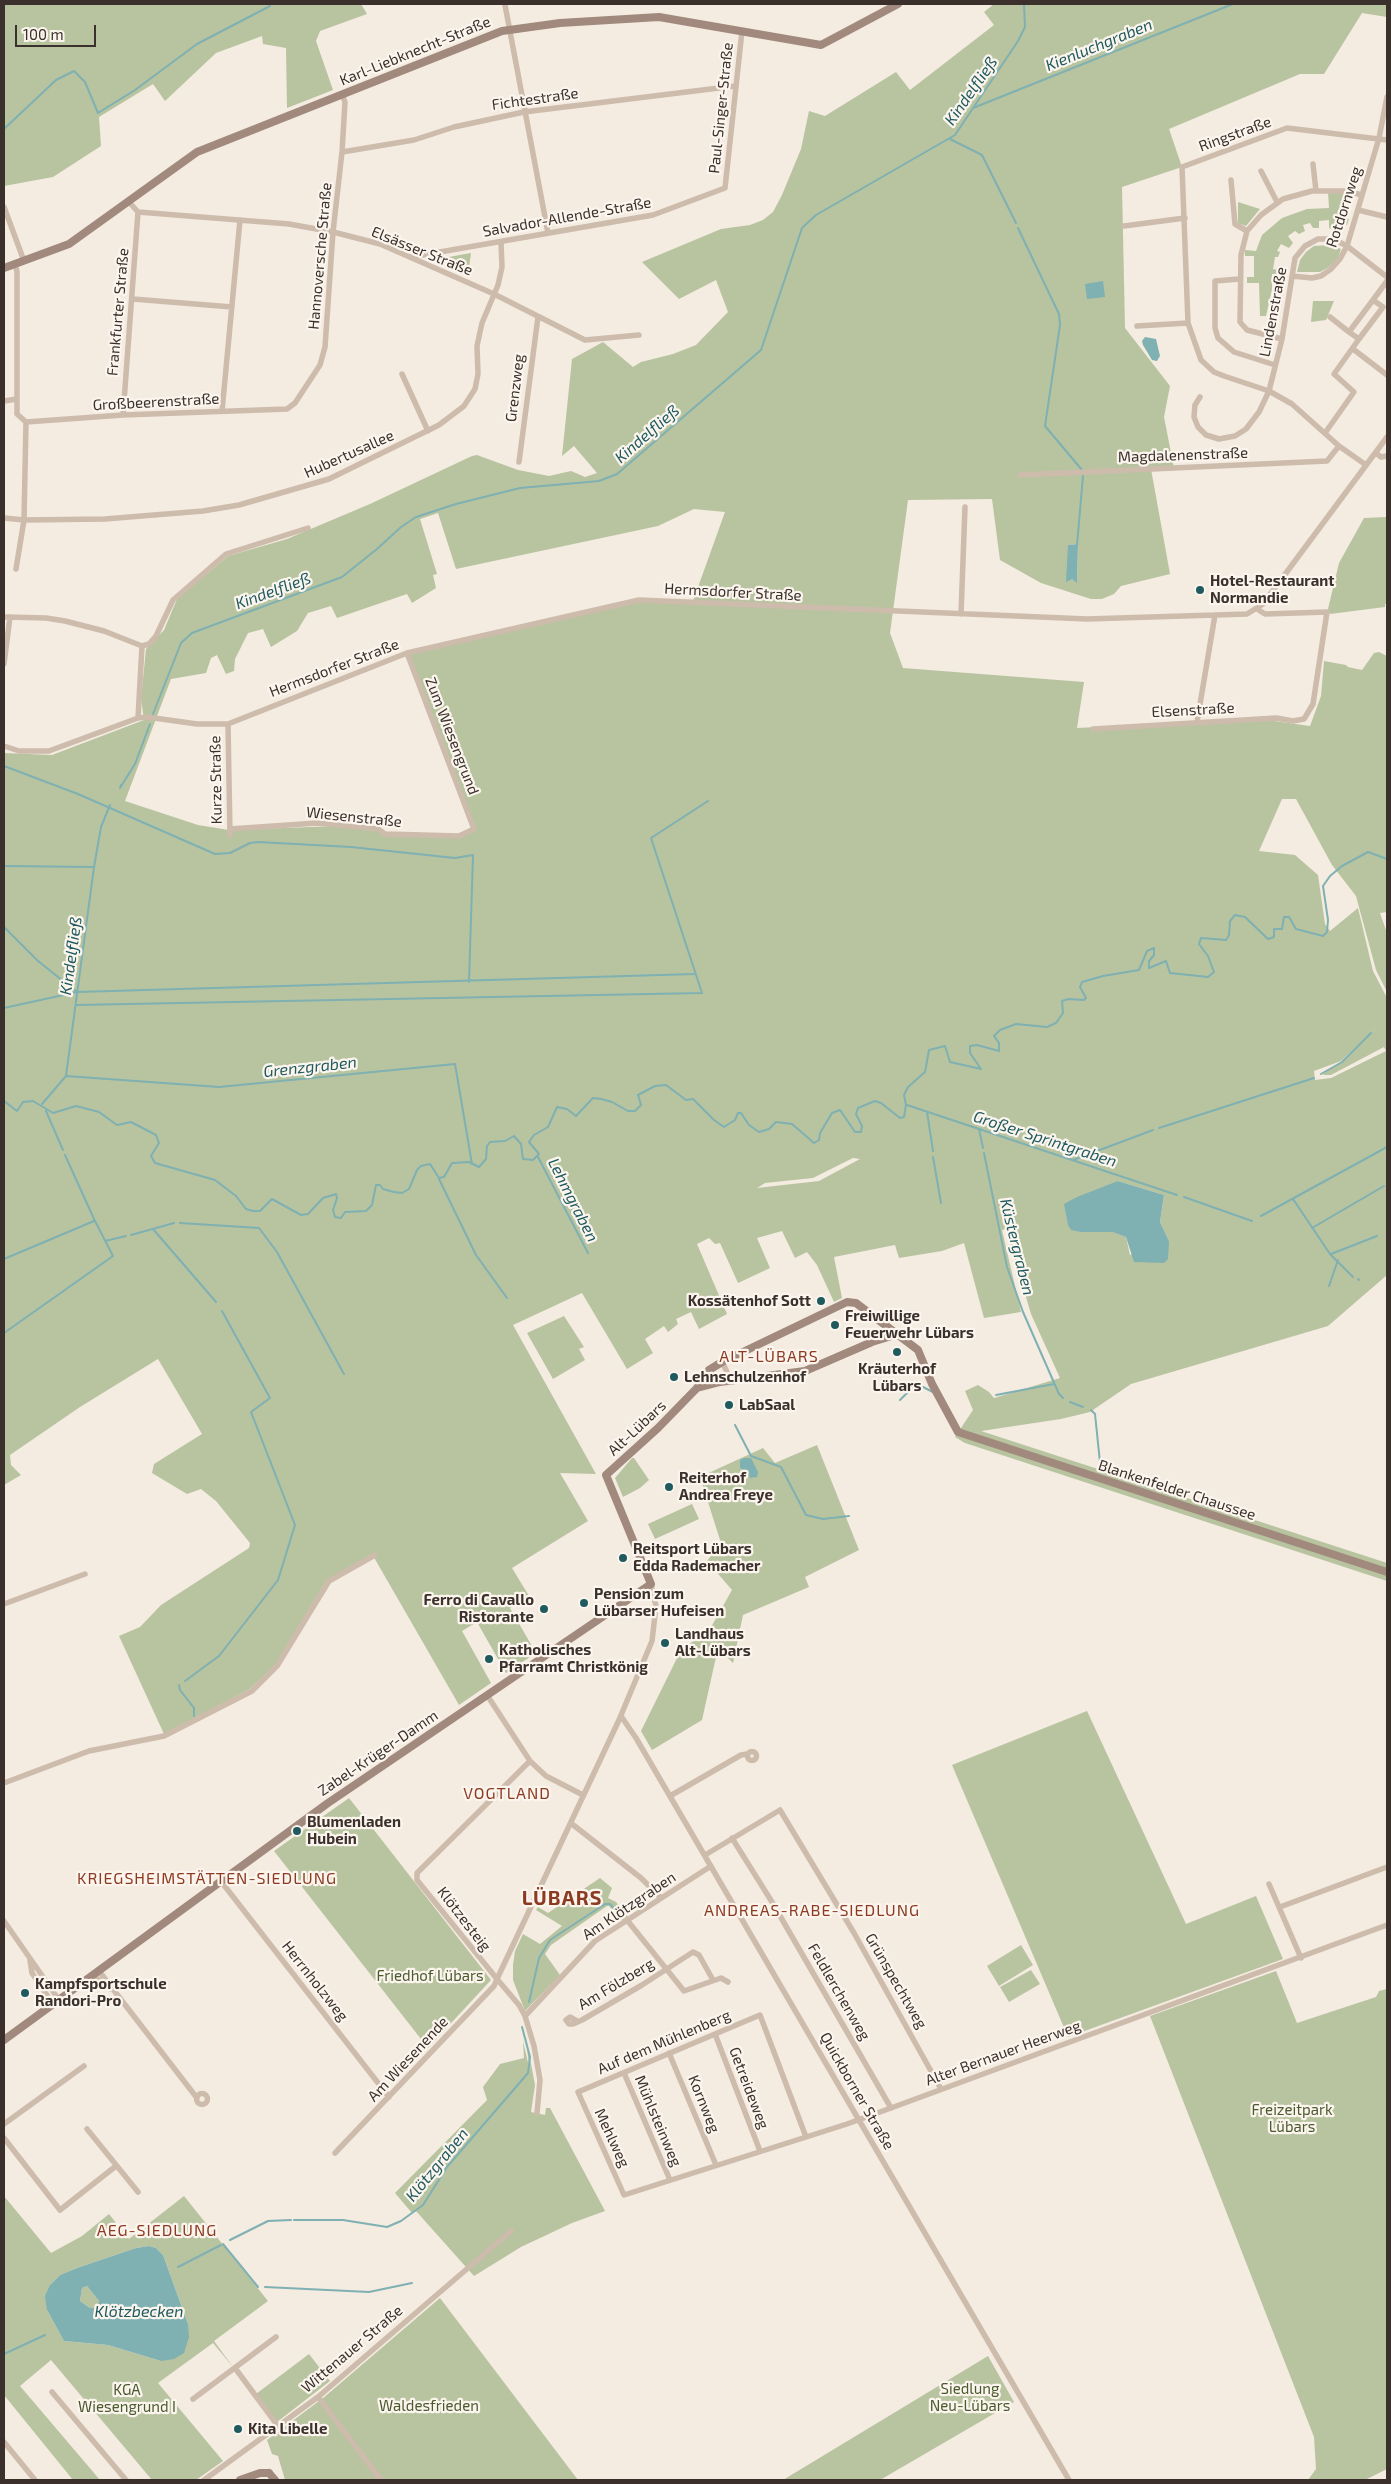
<!DOCTYPE html>
<html>
<head>
<meta charset="utf-8">
<style>
  body { margin:0 }
  #map { position:relative; width:1391px; height:2484px; overflow:hidden; background:#f4ebe1; font-family:"Exo 2",sans-serif }
  canvas { display:block }
  .frame { position:absolute; inset:0; border:5px solid #3b302b; pointer-events:none }
  .scale { position:absolute; left:15px; top:25px; width:81px; height:22px; box-sizing:border-box; border:2px solid #3b302b; border-top:0; padding-left:6px; font-size:15px; line-height:18px; white-space:nowrap; color:#3b302b; -webkit-text-stroke:4px #fbf5ee; paint-order:stroke }
</style>
</head>
<body>
<div id="map">
<canvas width="1391" height="2484"></canvas>
<div class="frame"></div>
<div class="scale">100 m</div>
</div>
<script>
const ctx = document.querySelector('canvas').getContext('2d');
ctx.lineJoin = 'round';
function fill(path, color) { ctx.fillStyle = color; ctx.fill(path, 'evenodd'); }
const poly = rows => new Path2D(rows.map(r => 'M' + r).join(''));
function trace(path, color, width, dash) { ctx.strokeStyle = color; ctx.lineWidth = width; ctx.lineCap = dash ? 'butt' : 'round'; ctx.setLineDash(dash || []); ctx.stroke(path); }
function drawText(font, color, halo, rows, align = 'center') {
  ctx.font = font + ' "Exo 2",sans-serif'; ctx.lineWidth = 4.5; ctx.setLineDash([]); ctx.textBaseline = 'middle'; ctx.strokeStyle = halo; ctx.fillStyle = color; for (const [text, x, y, turn = 0] of rows) {
    ctx.save(); ctx.translate(x, y); ctx.rotate((+turn || 0) * Math.PI / 180); ctx.textAlign = isNaN(turn) ? turn : align; if (halo) ctx.strokeText(text, 0, 0); ctx.fillText(text, 0, 0); ctx.restore();
  }
}
const green = poly([
  [4,4,361,4,367,14,320,31,316,41,333,90,287,108,286,48,263,44,262,36,216,53,165,101,153,84,99,117,101,146,53,177,4,186],
  [994,4,1387,4,1387,17,1362,13,1324,74,1300,74,1169,129,1182,167,1122,187,1125,328,1170,386,1164,417,1174,468,1151,469,1170,574,1121,586,1114,594,1102,599,1091,599,1041,583,1000,560,992,499,908,500,890,633,903,668,1084,682,1077,728,1260,719,1310,726,1321,696,1324,661,1346,665,1348,667,1362,670,1374,653,1379,652,1387,656,1387,912,1380,913,1387,933,1387,992,1376,970,1356,896,1332,865,1296,799,1282,799,1259,851,1295,855,1318,875,1325,924,1330,931,1358,908,1373,971,1387,998,1387,1275,1328,1326,1131,1384,1090,1412,1061,1419,981,1431,1387,1563,1387,1581,965,1443,955,1437,973,1410,965,1391,978,1385,989,1392,994,1398,1060,1378,1031,1314,1006,1229,1002,1230,1021,1312,984,1318,964,1243,942,1251,899,1258,895,1245,834,1257,842,1298,834,1302,817,1265,807,1252,795,1258,782,1231,757,1238,770,1268,738,1283,720,1243,715,1244,709,1238,697,1244,727,1314,699,1329,691,1312,676,1319,678,1324,668,1332,664,1326,645,1339,653,1353,627,1369,582,1293,513,1325,596,1474,560,1473,588,1521,512,1568,529,1596,510,1608,536,1653,506,1673,477,1622,462,1631,491,1683,459,1705,372,1554,326,1581,275,1665,250,1689,164,1734,119,1636,140,1627,161,1605,249,1548,250,1543,216,1501,201,1489,187,1494,152,1473,154,1464,202,1434,158,1359,80,1407,10,1455,11,1465,21,1475,4,1485,4,753,52,755,144,720,141,699,146,649,164,630,177,599,228,556,287,539,370,504,472,456,477,455,518,470,549,476,571,471,585,477,597,473,574,446,562,456,572,359,603,342,633,367,641,362,673,354,696,345,728,312,716,280,679,299,642,262,721,229,750,225,763,220,773,212,782,195,801,149,809,111,825,116,896,72,910,90,994,25,984,12],
  [694,509,725,512,693,601,639,600,407,653,474,831,460,837,383,836,377,830,338,826,229,830,198,825,125,801,171,679,206,673,211,658,217,655,226,674,234,671,235,659,248,633,263,629,271,647,297,631,308,613,331,606,337,618,407,594,412,603,436,588,433,575,437,574,420,519,438,513,456,569,658,526],
  [1078,544,1077,582,1072,579,1068,545],
  [1376,1028,1342,1062,1326,1071,1323,1075,1331,1075,1384,1047,1386,1051,1331,1078,1315,1080,1314,1071,1341,1061],
  [853,1158,860,1159,819,1181,757,1188,765,1183,813,1178],
  [1118,1181,1164,1195,1160,1222,1169,1241,1130,1255,1126,1237,1113,1231,1081,1232],
  [1328,192,1344,192,1338,216,1349,219,1347,225,1337,221,1334,230,1329,228,1329,220,1319,221,1319,228,1313,228,1310,223,1303,225,1305,231,1299,234,1295,231,1288,236,1293,243,1289,248,1281,244,1277,251,1280,252,1278,257,1275,257,1273,269,1278,270,1278,274,1272,274,1272,289,1266,316,1260,316,1259,283,1247,283,1247,277,1254,277,1254,256,1245,256,1245,250,1256,251,1262,235,1282,218,1307,209,1329,208],
  [1238,202,1260,209,1246,226,1238,223],
  [1330,245,1341,249,1338,258,1329,267,1320,272,1297,272,1300,260,1306,252,1314,246],
  [471,253,468,275,433,260,465,254],
  [1313,301,1334,301,1326,320,1311,322],
  [1387,517,1387,604,1385,604,1385,607,1330,614,1328,609,1339,563,1364,518],
  [564,1316,584,1347,579,1349,585,1360,553,1379,527,1333],
  [817,1445,859,1550,805,1577,809,1587,743,1615,733,1663,718,1648,702,1720,652,1750,641,1731,681,1650,710,1629,732,1590,707,1561,721,1543,700,1477,763,1448,775,1463],
  [632,1458,634,1458,649,1480,640,1488,623,1497,615,1478],
  [692,1504,699,1519,655,1539,648,1524],
  [1087,1711,1186,1924,1256,1896,1283,1959,1068,2037,952,1765],
  [349,1798,491,1980,428,2048,274,1851],
  [600,1878,612,1888,608,1898,616,1902,628,1917,623,1921,609,1906,607,1906,551,1945,545,1954,560,1975,525,2011,513,1980,513,1965,515,1951,523,1934,540,1944,562,1926,536,1910,538,1907,548,1913],
  [1021,1945,1033,1965,999,1986,987,1966],
  [1031,1970,1040,1984,1009,2002,1000,1987],
  [1276,1971,1297,2023,1376,1997,1379,1991,1387,1989,1387,2469,1365,2480,1308,2480,1316,2469,1314,2437,1150,2016],
  [526,2037,535,2085,531,2112,545,2115,546,2108,550,2108,605,2211,572,2223,521,2247,474,2276,416,2211,412,2213,395,2193,487,2100,483,2087,500,2064,524,2058,523,2041,529,2067],
  [4,2196,51,2253,82,2236,109,2214,129,2239,184,2196,268,2301,214,2341,233,2367,213,2343,158,2383,223,2461,196,2480,152,2480,51,2360,20,2386,100,2480,73,2480,4,2395],
  [149,2246,156,2248,163,2255,188,2324,161,2361,108,2345,64,2341,47,2310,50,2285,60,2275,77,2268,136,2248],
  [87,2286,99,2301,96,2308,90,2308,80,2301,82,2288],
  [440,2298,578,2480,383,2480,322,2399],
  [309,2354,330,2381,277,2422,256,2394],
  [988,2356,1014,2402,880,2480,783,2480],
  [319,2401,379,2480,285,2480,278,2456,272,2454,267,2440]
]);
const water = poly([
  [1103,281,1105,297,1087,299,1085,284],
  [1145,337,1156,339,1160,356,1157,361,1152,360,1143,345,1142,341],
  [1078,544,1077,583,1072,579,1066,582,1068,545],
  [1118,1181,1164,1195,1160,1222,1169,1241,1168,1259,1164,1263,1134,1262,1126,1237,1113,1232,1081,1232,1071,1230,1068,1225,1064,1204,1077,1197],
  [744,1458,751,1458,758,1472,757,1477,750,1478,748,1471,740,1468,740,1460],
  [149,2246,156,2248,163,2255,188,2324,189,2337,184,2353,174,2359,161,2361,108,2345,64,2341,47,2310,45,2296,50,2285,60,2275,77,2268,136,2248],
  [87,2286,99,2301,96,2308,90,2308,80,2301,82,2288]
]);
const stream = poly([
  [973,108,1233,4],
  [4,129,56,80,74,71,85,82,98,113,135,90,197,44,270,6,269,4],
  [950,139,982,155,1016,223],
  [1018,228,1059,314,1060,325,1045,426,1082,470],
  [1077,545,1083,476],
  [153,714,181,643,192,633,342,577,377,549,401,527,416,517,456,504,520,488,599,481,617,474,761,350,802,228,816,215,955,135,1018,41,1025,27,1024,4],
  [4,766,78,794,215,854,230,853,250,843,258,842,351,847,455,858,473,855,469,982],
  [121,785,120,788,135,764,150,724],
  [4,866,94,867],
  [4,927,38,961,77,992],
  [76,1005,702,993,651,838,708,801],
  [4,1008,77,992,695,974],
  [1321,1074,1342,1062,1371,1033],
  [66,1076,219,1087,455,1064,472,1164],
  [4,1101,17,1111,23,1102,33,1101,53,1113,76,1106,99,1112,117,1125,131,1122,156,1135,159,1143,151,1156,155,1163,215,1180,236,1196,246,1209,253,1211,260,1211,272,1199,301,1215,308,1214,323,1198,336,1194,337,1198,333,1210,335,1217,341,1218,345,1212,366,1211,372,1205,376,1185,380,1185,383,1189,394,1192,402,1193,409,1189,417,1170,421,1166,430,1164,439,1178,444,1177,452,1163,469,1162,479,1167,486,1159,487,1146,490,1142,505,1141,514,1136,521,1144,523,1159,533,1160,539,1154,529,1142,534,1135,548,1127,557,1107,567,1109,576,1116,593,1098,601,1099,612,1102,628,1111,635,1111,641,1105,638,1095,655,1086,666,1085,686,1100,693,1099,714,1120,724,1127,735,1120,738,1113,741,1113,749,1125,759,1132,769,1129,776,1122,792,1124,814,1143,819,1140,820,1133,832,1113,840,1110,855,1132,861,1132,862,1126,856,1114,858,1108,875,1101,881,1103,900,1118,904,1117,906,1105,904,1095,908,1087,925,1072,929,1050,945,1046,950,1062,981,1069,970,1053,970,1046,977,1045,999,1051,999,1043,994,1036,1000,1030,1016,1024,1047,1027,1056,1023,1063,1013,1062,1001,1068,999,1084,1000,1086,998,1080,987,1082,982,1103,976,1139,970,1147,951,1154,948,1154,955,1149,961,1149,968,1166,961,1170,973,1208,977,1214,972,1208,956,1199,944,1201,938,1226,940,1229,935,1230,921,1235,915,1245,917,1268,939,1274,937,1274,929,1282,929,1284,917,1289,917,1296,929,1323,936,1327,932,1328,920,1323,886,1330,876,1342,866,1368,852,1387,859],
  [42,1104,66,1076,94,867,101,827,110,805],
  [907,1105,1177,1195],
  [46,1111,63,1150],
  [927,1112,933,1151],
  [1159,1128,1314,1078],
  [979,1129,983,1148],
  [984,1153,1007,1267,1023,1312,1059,1394,1063,1398],
  [538,1157,588,1253],
  [933,1157,941,1203],
  [1073,1160,1153,1130],
  [439,1179,476,1255,507,1298],
  [1184,1197,1252,1221],
  [1293,1199,1330,1254,1353,1277],
  [1261,1216,1387,1147],
  [180,1223,259,1228,277,1252,344,1374],
  [1312,1228,1384,1186],
  [153,1229,216,1302],
  [131,1235,174,1223],
  [105,1241,126,1236],
  [1331,1254,1377,1236],
  [4,1259,94,1221],
  [1358,1279,1359,1280],
  [1329,1286,1338,1260],
  [4,1333,113,1256,94,1219,65,1155],
  [996,1395,1054,1384],
  [900,1400,913,1387,923,1387,933,1392],
  [1070,1402,1083,1407],
  [1091,1410,1095,1414,1101,1472],
  [735,1425,751,1456,781,1467,806,1515,823,1519,849,1516],
  [185,1681,219,1656,278,1580,295,1525,251,1412,270,1398,222,1311],
  [179,1685,180,1690,194,1708,194,1716],
  [529,2002,539,1958,550,1940,605,1904,610,1904,623,1918],
  [294,2220,343,2220,387,2227,401,2221,423,2205,447,2167,528,2073,530,2057,522,2027],
  [230,2240,268,2221,291,2220],
  [223,2244,258,2287],
  [178,2267,221,2245],
  [265,2287,369,2292,412,2283],
  [4,2354,45,2335]
]);
const street = poly([
  [505,5,548,233],
  [342,152,414,140,454,127,524,112,735,86],
  [1313,164,1316,191],
  [1261,171,1277,202],
  [1231,180,1235,224,1247,231],
  [129,202,138,212,289,224,333,232,380,244,494,294,585,340,639,335],
  [4,207,24,261],
  [1358,210,1387,217],
  [1124,226,1185,218],
  [411,257,653,215,725,188,742,31],
  [15,264,17,272,17,414,26,422,24,520,16,569],
  [1292,276,1312,278,1321,276,1331,269,1340,259,1347,246,1379,138,1387,97],
  [1239,279,1215,281,1215,328,1218,338,1234,352,1275,365],
  [133,299,232,307],
  [1373,300,1383,307,1359,339,1349,332,1373,300,1387,281],
  [1330,317,1349,332],
  [1137,326,1188,323],
  [1282,339,1247,330,1240,322,1241,255,1247,231,1261,215,1283,199,1312,191,1346,191,1362,195],
  [1353,349,1387,375],
  [402,374,428,431],
  [1200,397,1195,405,1194,417,1198,427,1206,435,1219,439,1235,436,1246,429,1259,412,1269,391,1282,339,1295,258,1305,246,1318,239,1333,239,1347,246,1387,277],
  [4,401,17,399],
  [222,411,240,220],
  [123,415,138,212],
  [26,422,123,415,287,409,295,403,320,365,325,347,333,232,342,152,345,102,342,94],
  [1325,433,1354,392,1334,374,1359,339],
  [1376,453,1381,457,1387,456],
  [519,462,538,317],
  [1366,465,1339,446,1292,404,1269,391,1224,376,1214,372,1201,360,1188,323,1182,167,1287,128,1387,140],
  [1020,475,1327,461,1339,446],
  [4,518,24,520,105,519,203,511,239,505,329,479,439,425,464,406,475,389,478,374,477,346,482,323,498,285,502,267,501,242],
  [961,614,965,507],
  [4,617,46,618,65,621,104,631,142,646,138,718],
  [142,646,149,644,156,636,173,600,226,554,308,528],
  [4,664,10,617],
  [1197,722,1215,615],
  [228,724,230,835],
  [1093,729,1260,719,1276,718,1293,721,1304,719,1313,704,1327,612,1265,614,1257,609],
  [4,746,19,751,49,751,138,718,147,717,197,724,228,724,407,653,639,600,1087,619,1247,614,1263,604,1387,437],
  [230,829,317,823,378,829,385,834,459,836,474,829,407,653],
  [722,1362,731,1380],
  [4,1604,85,1574],
  [487,1695,530,1761,546,1776,583,1795],
  [621,1716,636,1738,1069,2480],
  '747.5 1756a4.5 4.5 0 1 1 9 0a4.5 4.5 0 1 1-9 0Z',
  [4,1783,89,1751,164,1736,252,1691,277,1666,329,1581,375,1555],
  [670,1796,741,1755,747,1754],
  [572,1824,641,1878,661,1898],
  [732,1838,772,1902,891,2108],
  [705,1855,780,1810,854,1933,941,2089],
  [220,1880,389,2097],
  [1269,1884,1301,1958],
  [1280,1907,1387,1867],
  [627,1920,684,1991,721,1978,728,1982],
  [4,1921,59,2000],
  [30,1960,32,1973,53,2004],
  [99,1971,197,2098],
  [93,1975,110,1989],
  [525,2016,595,1941,711,1866],
  [577,2021,570,2017,566,2020,569,2024,573,2024,582,2020,642,1985,693,1952,699,1955,713,1980],
  [715,2034,760,2151],
  [669,2053,716,2165],
  [624,2073,670,2180],
  '196.5 2099a5.5 5.5 0 1 1 11 0a5.5 5.5 0 1 1-11 0Z',
  [537,2113,540,2080,534,2046,525,2016,519,2005,497,1979,619,1720,652,1641,656,1606,651,1584],
  [4,2124,84,2066],
  [87,2129,138,2192],
  [806,2137,760,2015,578,2092,624,2195,847,2124,891,2108,1387,1925],
  [4,2138,60,2210,116,2166],
  [335,2153,494,1986,497,1979,417,1880,417,1873,530,1761],
  [235,2368,278,2426],
  [52,2392,126,2480],
  [318,2397,381,2480],
  [193,2399,276,2337],
  [4,2442,35,2480],
  [204,2480,318,2397,511,2231]
]);
const secondary = poly([
  [4,268,69,244,197,152,502,31,560,23,659,17,821,45,898,4],
  [697,1388,720,1382,805,1371,872,1342,898,1334],
  [4,2040,328,1803,651,1584,606,1475,658,1428,697,1388,709,1370,722,1362,847,1302,856,1303,918,1350,932,1384,958,1432,1387,1572],
  [269,2473,275,2480],
  [240,2480,260,2473,269,2473]
]);
const markers = [
  [1200,590,5,"#1f5a5e"],
  [821,1301,5,"#1f5a5e"],
  [835,1325,5,"#1f5a5e"],
  [897,1352,5,"#1f5a5e"],
  [674,1377,5,"#1f5a5e"],
  [729,1405,5,"#1f5a5e"],
  [669,1487,5,"#1f5a5e"],
  [623,1558,5,"#1f5a5e"],
  [584,1603,5,"#1f5a5e"],
  [544,1609,5,"#1f5a5e"],
  [665,1643,5,"#1f5a5e"],
  [489,1659,5,"#1f5a5e"],
  [297,1831,5,"#1f5a5e"],
  [25,1993,5,"#1f5a5e"],
  [238,2429,5,"#1f5a5e"]
];
const streetNames = [
  ["Karl-Liebknecht-Straße",415,51,-22],
  ["Fichtestraße",535,99,-8],
  ["Paul-Singer-Straße",721,108,-84],
  ["Ringstraße",1235,134,-20],
  ["Rotdornweg",1344,207,-72],
  ["Salvador-Allende-Straße",567,217,-10],
  ["Elsässer Straße",422,251,22],
  ["Hannoversche Straße",320,256,-85],
  ["Frankfurter Straße",118,312,-85],
  ["Lindenstraße",1273,312,-79],
  ["Grenzweg",515,388,-83],
  ["Großbeerenstraße",156,402,-3],
  ["Hubertusallee",349,454,-24],
  ["Magdalenenstraße",1183,455,-2],
  ["Hermsdorfer Straße",733,592,3],
  ["Hermsdorfer Straße",334,668,-21],
  ["Elsenstraße",1193,710,-3],
  ["Zum Wiesengrund",452,736,69],
  ["Kurze Straße",216,780,-91],
  ["Wiesenstraße",354,817,6],
  ["Alt-Lübars",637,1428,-43],
  ["Blankenfelder Chaussee",1177,1490,18],
  ["Zabel-Krüger-Damm",378,1753,-34],
  ["Am Klötzgraben",629,1906,-34],
  ["Klötzesteig",464,1919,52],
  ["Herrnholzweg",315,1981,52],
  ["Grünspechtweg",896,1981,60],
  ["Am Fölzberg",616,1984,-31],
  ["Feldlerchenweg",839,1992,60],
  ["Auf dem Mühlenberg",664,2042,-23],
  ["Alter Bernauer Heerweg",1003,2053,-20],
  ["Am Wiesenende",408,2059,-47],
  ["Getreideweg",749,2088,69],
  ["Quickborner Straße",857,2091,60],
  ["Kornweg",704,2104,68],
  ["Mühlsteinweg",658,2121,67],
  ["Mehlweg",612,2138,65],
  ["Wittenauer Straße",352,2349,-40]
];
const poiNames = [
  ["Hotel-Restaurant",1210,581],
  ["Normandie",1210,598],
  ["Kossätenhof Sott",811,1301,"right"],
  ["Freiwillige",845,1316],
  ["Feuerwehr Lübars",845,1333],
  ["Kräuterhof",897,1369,"center"],
  ["Lübars",897,1386,"center"],
  ["Lehnschulzenhof",684,1377],
  ["LabSaal",739,1405],
  ["Reiterhof",679,1478],
  ["Andrea Freye",679,1495],
  ["Reitsport Lübars",633,1549],
  ["Edda Rademacher",633,1566],
  ["Pension zum",594,1594],
  ["Lübarser Hufeisen",594,1611],
  ["Ferro di Cavallo",534,1600,"right"],
  ["Ristorante",534,1617,"right"],
  ["Landhaus",675,1634],
  ["Alt-Lübars",675,1651],
  ["Katholisches",499,1650],
  ["Pfarramt Christkönig",499,1667],
  ["Blumenladen",307,1822],
  ["Hubein",307,1839],
  ["Kampfsportschule",35,1984],
  ["Randori-Pro",35,2001],
  ["Kita Libelle",248,2429]
];
const parkNames = [
  ["Friedhof Lübars",430,1976],
  ["Freizeitpark",1292,2110],
  ["Lübars",1292,2127],
  ["Siedlung",970,2389],
  ["Neu-Lübars",970,2406],
  ["KGA",127,2390],
  ["Wiesengrund I",127,2407],
  ["Waldesfrieden",429,2406]
];
const waterNames = [
  ["Kienluchgraben",1099,45,-22],
  ["Kindelfließ",971,91,-55],
  ["Kindelfließ",647,434,-41],
  ["Kindelfließ",273,591,-20],
  ["Kindelfließ",71,956,-82],
  ["Grenzgraben",310,1067,-6],
  ["Großer Sprintgraben",1045,1139,18],
  ["Lehmgraben",573,1200,63],
  ["Küstergraben",1017,1247,76],
  ["Klötzgraben",437,2165,-51],
  ["Klötzbecken",139,2312]
];
const neighbourhoodNames = [
  ["ALT-LÜBARS",769,1357],
  ["VOGTLAND",507,1794],
  ["KRIEGSHEIMSTÄTTEN-SIEDLUNG",207,1879],
  ["ANDREAS-RABE-SIEDLUNG",812,1911],
  ["AEG-SIEDLUNG",157,2231]
];
const districtNames = [
  ["LÜBARS",562,1898]
];
fill(green, '#b8c4a0');
fill(water, '#7fb0b2');
trace(stream, '#7fb0b2', 2);
trace(street, '#cdbbac', 5.5);
trace(secondary, '#a18a7d', 8);
for (const [x, y, r, color] of markers) { const dot = new Path2D(); dot.arc(x, y, r, 0, 2 * Math.PI); ctx.fillStyle = color; ctx.fill(dot); trace(dot, '#fbf5ee', 2); }
drawText('15px', '#3b302b', '#fbf5ee', streetNames);
drawText('bold 15px', '#3b302b', '#fbf5ee', poiNames, 'left');
drawText('15px', '#4a5a2e', '#fbf5ee', parkNames);
drawText('italic 16px', '#1f5a5e', '#fbf5ee', waterNames);
ctx.letterSpacing = '1px';
drawText('16px', '#8c3b22', '#fbf5ee', neighbourhoodNames);
ctx.letterSpacing = '0px';
ctx.letterSpacing = '1px';
drawText('bold 20px', '#8c3b22', '#fbf5ee', districtNames);
ctx.letterSpacing = '0px';
</script>
</body>
</html>
